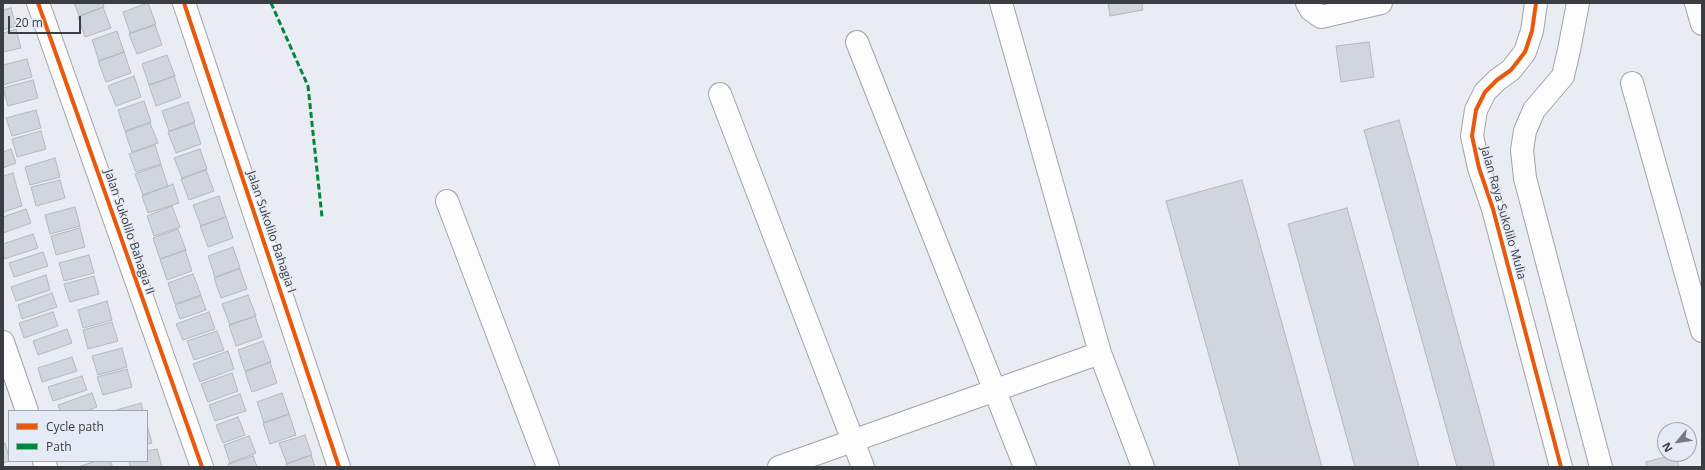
<!DOCTYPE html>
<html>
<head>
<meta charset="utf-8">
<style>
  body { margin:0 }
  #map { position:relative; width:1705px; height:470px; overflow:hidden; background:#e9ecf2; font-family:"Open Sans",sans-serif }
  canvas { display:block }
  .frame { position:absolute; inset:0; border:4px solid #3a3d41; pointer-events:none }
  .legend { position:absolute; left:8px; top:410px; width:140px; height:52px; box-sizing:border-box; background:#e5ebf6; border:1px solid #a1a5ae; margin:0; padding:5px 7px; list-style:none; font-size:12px; color:#3a3d41 }
  .legend li { display:flex; align-items:center; gap:8px; height:20px }
  .legend b { width:20px; border:1px solid #a1a5ae }
  .north { position:absolute; left:1657px; top:422px; width:40px; height:40px; box-sizing:border-box; background:#e5ebf6; border:1px solid #a1a5ae; border-radius:50%; rotate:241deg; font-size:11px; font-weight:700; line-height:16px; text-align:center; color:#3a3d41 }
  .north::after { content:''; display:block; margin:auto; width:14px; height:18px; background:#777a7f; clip-path:polygon(50% 0,100% 100%,50% 72%,0 100%) }
  .scale { position:absolute; left:8px; top:16px; width:73px; height:18px; box-sizing:border-box; border:2px solid #3a3d41; border-top:0; padding-left:5px; font-size:12px; line-height:14px; white-space:nowrap; color:#3a3d41; -webkit-text-stroke:3px #e5ebf6; paint-order:stroke }
</style>
</head>
<body>
<div id="map">
<canvas width="1705" height="470"></canvas>
<div class="frame"></div>
<ul class="legend">
<li><b style="height:5px;background:#e8590c"></b>Cycle path</li>
<li><b style="height:5px;background:#00873e"></b>Path</li>
</ul>
<div class="north">N</div>
<div class="scale">20 m</div>
</div>
<script>
const ctx = document.querySelector('canvas').getContext('2d');
ctx.lineJoin = 'round';
function fill(path, color) { ctx.fillStyle = color; ctx.fill(path, 'evenodd'); }
const poly = rows => new Path2D(rows.map(r => 'M' + r).join(''));
function trace(path, color, width, dash) { ctx.strokeStyle = color; ctx.lineWidth = width; ctx.lineCap = dash ? 'butt' : 'round'; ctx.setLineDash(dash || []); ctx.stroke(path); }
function drawText(font, color, halo, rows, align = 'center') {
  ctx.font = font + ' "Open Sans",sans-serif'; ctx.lineWidth = 3; ctx.setLineDash([]); ctx.textBaseline = 'middle'; ctx.strokeStyle = halo; ctx.fillStyle = color; for (const [text, x, y, turn = 0] of rows) {
    ctx.save(); ctx.translate(x, y); ctx.rotate((+turn || 0) * Math.PI / 180); ctx.textAlign = isNaN(turn) ? turn : align; if (halo) ctx.strokeText(text, 0, 0); ctx.fillText(text, 0, 0); ctx.restore();
  }
}
const building = poly([
  [74,3,103,3,104,7,79,16,74,3],
  [148,3,156,24,130,33,123,12,148,3],
  [1108,3,1142,3,1143,10,1110,16,1108,3],
  [103,7,111,28,85,37,78,17,103,7],
  [11,8,16,26,3,30,3,10,11,8],
  [155,25,162,45,137,54,129,34,155,25],
  [16,29,21,48,3,52,3,33,16,29],
  [117,31,124,52,99,61,92,40,117,31],
  [1369,42,1374,77,1341,82,1336,46,1369,42],
  [124,52,131,73,106,82,98,61,124,52],
  [167,55,175,76,149,85,142,64,167,55],
  [27,59,32,77,3,85,3,65,27,59],
  [134,76,141,97,116,106,108,86,134,76],
  [174,76,181,97,156,106,149,85,174,76],
  [33,80,38,98,8,106,3,88,33,80],
  [144,101,151,122,125,131,118,110,144,101],
  [188,102,195,122,169,131,162,111,188,102],
  [36,110,41,128,12,136,6,118,36,110],
  [1399,120,1495,467,1457,467,1364,130,1399,120],
  [150,123,158,143,132,152,125,132,150,123],
  [194,123,201,144,176,153,168,132,194,123],
  [41,131,46,149,17,157,12,139,41,131],
  [155,145,161,164,136,172,129,154,155,145],
  [11,149,16,163,3,168,3,152,11,149],
  [200,149,207,169,182,178,174,158,200,149],
  [55,158,60,177,30,185,25,167,55,158],
  [161,165,168,186,143,195,135,174,161,165],
  [206,170,214,191,189,200,181,179,206,170],
  [13,173,22,206,3,212,3,176,13,173],
  [60,180,65,198,36,206,31,187,60,180],
  [1242,180,1322,467,1240,467,1166,201,1242,180],
  [173,184,179,203,148,213,142,196,173,184],
  [219,196,226,217,201,226,193,205,219,196],
  [172,206,180,227,154,236,147,216,172,206],
  [75,207,80,226,50,234,45,215,75,207],
  [1347,208,1419,467,1355,467,1288,224,1347,208],
  [26,209,31,223,3,233,3,217,26,209],
  [226,217,233,238,208,247,200,226,226,217],
  [80,228,85,247,56,255,51,236,80,228],
  [178,229,186,250,160,259,153,238,178,229],
  [33,234,38,248,4,259,3,244,33,234],
  [233,247,240,268,215,277,208,256,233,247],
  [185,250,192,271,167,280,160,259,185,250],
  [43,252,48,266,14,277,9,263,43,252],
  [89,255,94,273,64,281,59,263,89,255],
  [240,269,247,289,221,298,214,278,240,269],
  [193,274,201,295,175,304,168,283,193,274],
  [46,275,50,290,16,301,11,287,46,275],
  [94,276,99,294,70,302,64,284,94,276],
  [52,293,57,307,22,319,18,305,52,293],
  [248,295,256,316,230,325,222,304,248,295],
  [201,296,206,310,180,319,175,305,201,296],
  [107,301,112,320,83,328,78,310,107,301],
  [53,312,58,326,24,338,19,323,53,312],
  [209,312,215,329,183,340,176,324,209,312],
  [255,316,262,337,236,346,229,325,255,316],
  [112,322,118,341,88,349,83,330,112,322],
  [67,329,72,343,38,355,33,341,67,329],
  [217,331,224,350,194,360,187,341,217,331],
  [263,341,271,362,245,371,238,350,263,341],
  [122,348,127,367,98,375,92,356,122,348],
  [228,351,234,369,200,382,193,364,228,351],
  [72,357,77,371,42,382,38,368,72,357],
  [270,362,277,383,252,392,245,372,270,362],
  [127,369,132,387,103,395,97,377,127,369],
  [232,373,238,391,208,402,201,384,232,373],
  [82,376,87,390,53,401,48,387,82,376],
  [92,393,97,407,86,411,60,411,58,405,92,393],
  [282,393,289,414,264,423,257,402,282,393],
  [240,394,246,411,215,421,209,405,240,394],
  [141,403,143,411,113,411,141,403],
  [289,414,296,435,270,444,263,423,289,414],
  [238,417,245,435,223,443,216,425,238,417],
  [147,425,152,443,147,444,147,425],
  [305,435,312,455,287,464,279,443,305,435],
  [249,436,256,453,230,463,224,445,249,436],
  [3,443,5,443,10,461,3,463,3,443],
  [157,449,162,467,130,467,129,461,147,461,147,451,157,449],
  [1676,454,1679,467,1647,467,1646,462,1676,454],
  [311,455,315,467,287,467,286,464,311,455],
  [253,456,257,467,229,467,228,464,253,456],
  [96,461,110,461,113,467,78,467,96,461]
]);
const minor = poly([
  [38,3,202,467],
  [184,3,339,467],
  [1001,3,1100,353,1143,467],
  [1307,3,1311,10,1321,17,1381,3],
  [1536,3,1532,31,1525,52,1511,70,1497,80,1485,92,1476,110,1472,136,1479,168,1493,209,1561,467],
  [1578,3,1569,50,1563,76,1534,110,1525,131,1522,150,1525,178,1601,467],
  [1696,3,1702,24],
  [857,42,1025,467],
  [1632,83,1702,331],
  [720,94,863,467],
  [447,201,548,467],
  [3,342,27,411],
  [44,461,46,467],
  [779,467,1100,353]
]);
const quiet = poly([
  [271,3,308,86,322,217]
]);
const cycleway = poly([
  [38,3,202,467],
  [184,3,339,467],
  [1536,3,1532,31,1525,52,1511,70,1497,80,1485,92,1476,110,1472,136,1479,168,1493,209,1561,467]
]);
const streetNames = [
  ["Jalan Raya Sukolilo Mulia",1503,213,74],
  ["Jalan Sukolilo Bahagia II",129,232,71],
  ["Jalan Sukolilo Bahagia I",271,232,71]
];
fill(building, '#d1d5dc');
trace(building, '#b5b8bd', 1);
trace(minor, '#a1a3a8', 24);
trace(minor, '#fcfcfd', 22);
trace(quiet, '#00873e', 3, [6, 3]);
trace(cycleway, '#e8590c', 4);
drawText('12px', '#3a3d41', '#e5ebf6', streetNames);
</script>
</body>
</html>
